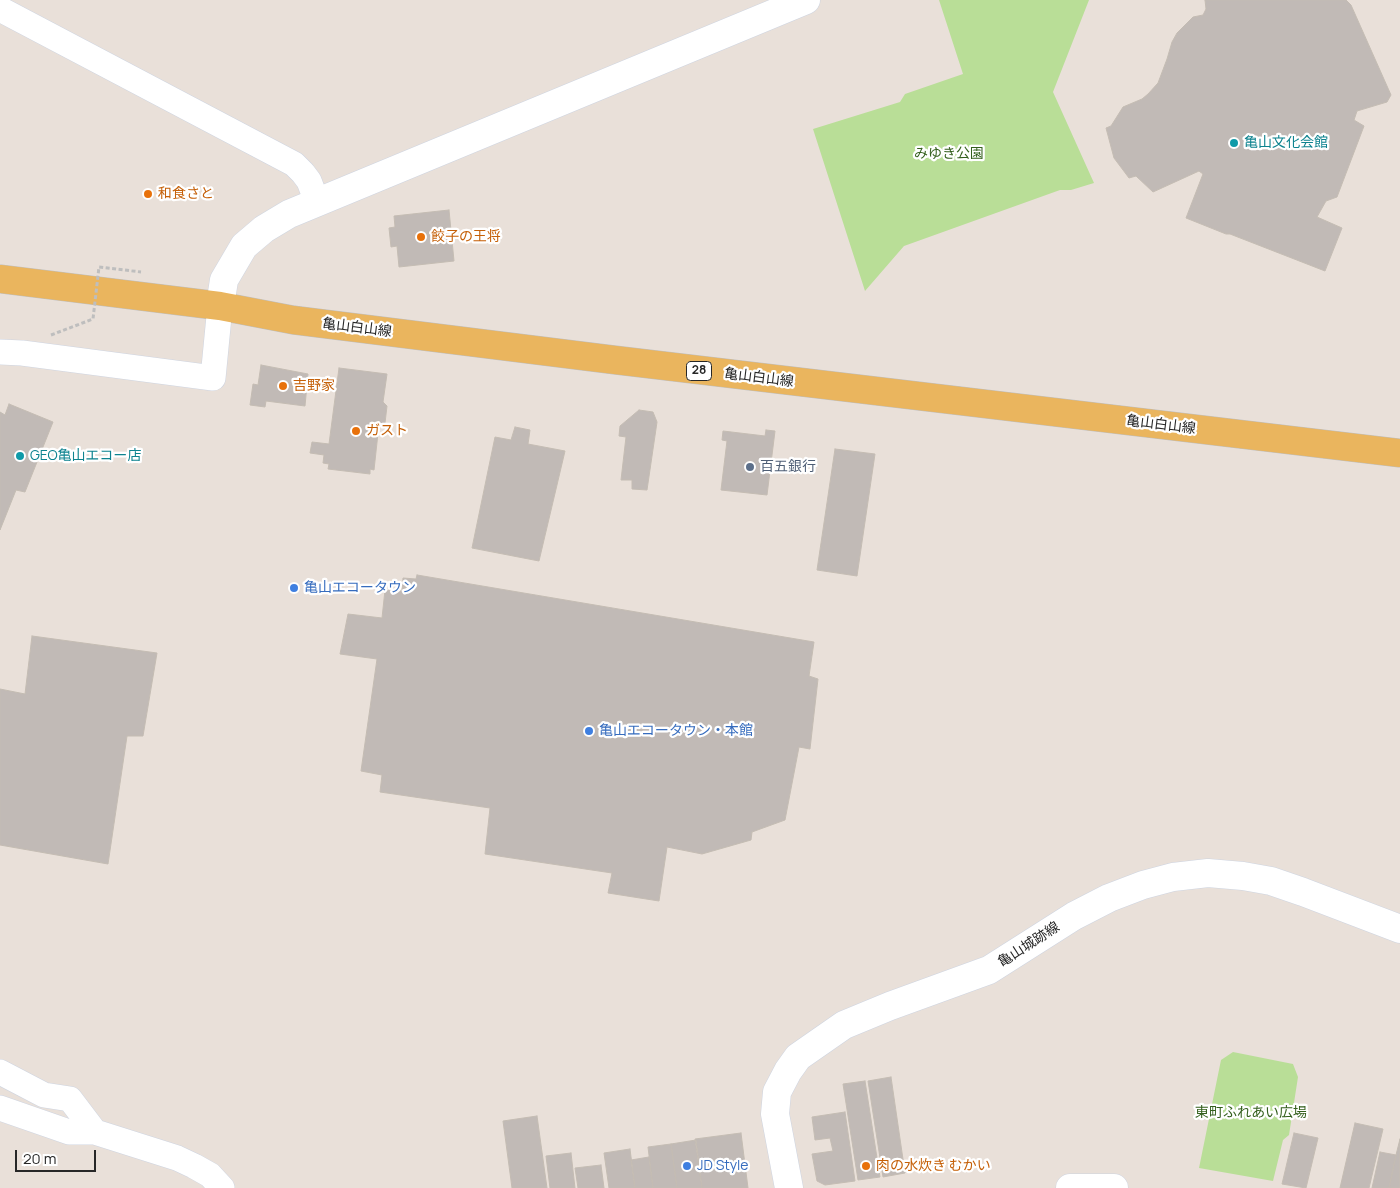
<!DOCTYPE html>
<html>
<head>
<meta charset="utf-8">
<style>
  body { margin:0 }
  #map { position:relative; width:1400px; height:1188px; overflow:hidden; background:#e9e0d9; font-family:Manrope,sans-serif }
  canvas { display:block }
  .scale { position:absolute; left:15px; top:1150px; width:81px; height:22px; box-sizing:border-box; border:2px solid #272727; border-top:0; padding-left:6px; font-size:15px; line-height:18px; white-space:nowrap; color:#272727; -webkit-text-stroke:4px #fff; paint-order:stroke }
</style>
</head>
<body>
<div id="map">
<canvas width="1400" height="1188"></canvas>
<div class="scale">20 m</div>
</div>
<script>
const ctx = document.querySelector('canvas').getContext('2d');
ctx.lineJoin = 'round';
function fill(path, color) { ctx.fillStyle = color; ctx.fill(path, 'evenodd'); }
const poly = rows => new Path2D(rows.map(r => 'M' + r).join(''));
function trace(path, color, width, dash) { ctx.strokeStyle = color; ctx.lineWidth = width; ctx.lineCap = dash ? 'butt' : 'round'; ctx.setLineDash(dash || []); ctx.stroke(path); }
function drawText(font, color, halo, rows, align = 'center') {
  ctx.font = font + ' Manrope,"Noto Sans JP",sans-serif'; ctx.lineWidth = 4.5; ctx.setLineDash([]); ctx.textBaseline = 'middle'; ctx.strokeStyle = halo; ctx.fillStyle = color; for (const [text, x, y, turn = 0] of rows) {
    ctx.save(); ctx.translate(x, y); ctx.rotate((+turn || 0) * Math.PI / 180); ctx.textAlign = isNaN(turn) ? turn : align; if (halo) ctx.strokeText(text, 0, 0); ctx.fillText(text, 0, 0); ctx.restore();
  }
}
const green = poly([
  [939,0,1089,0,1053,92,1094,183,1071,190,1060,190,904,246,865,291,813,129,900,102,905,94,963,74],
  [1233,1052,1293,1064,1298,1077,1289,1135,1283,1140,1273,1181,1199,1168,1221,1060]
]);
const building = poly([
  [1205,0,1346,0,1351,5,1391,95,1387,102,1357,111,1354,120,1364,126,1337,197,1326,201,1317,217,1342,228,1325,271,1230,234,1226,234,1186,218,1203,174,1199,171,1153,192,1136,176,1129,178,1114,158,1106,128,1111,126,1123,107,1142,99,1148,94,1158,83,1167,59,1172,42,1177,33,1193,17,1203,15,1206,9,1205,0],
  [449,210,454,261,399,267,397,246,391,247,389,228,395,227,394,216,449,210],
  [261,365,308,374,305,406,266,401,265,407,250,405,253,384,258,385,261,365],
  [339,368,387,374,383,402,387,406,385,423,379,424,374,470,370,469,370,474,328,469,329,464,323,463,324,455,310,453,312,442,329,444,339,368],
  [9,404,53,422,25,492,16,490,0,530,0,412,5,415,9,404],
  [639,410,653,412,657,422,647,490,632,489,632,480,621,480,626,437,619,436,620,426,639,410],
  [515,427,530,430,528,444,565,451,539,561,472,548,495,437,511,440,515,427],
  [766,430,775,431,767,495,721,490,727,441,722,440,723,431,765,436,766,430],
  [835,449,875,454,857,576,817,570,835,449],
  [417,575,814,642,809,676,818,679,810,749,799,747,785,820,752,832,751,840,702,854,667,847,659,901,608,893,612,873,485,854,490,808,380,792,382,775,361,771,377,659,340,654,348,614,382,618,385,590,402,591,403,578,416,579,417,575],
  [32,636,157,653,143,736,127,736,108,864,0,845,0,689,25,694,32,636],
  [891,1077,905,1173,883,1177,868,1081,891,1077],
  [865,1081,880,1177,858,1180,843,1084,865,1081],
  [845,1112,855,1181,825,1185,817,1181,812,1154,833,1151,830,1138,815,1140,812,1117,845,1112],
  [537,1116,547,1188,512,1188,503,1121,537,1116],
  [1355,1123,1383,1129,1369,1188,1340,1188,1355,1123],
  [741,1133,748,1188,702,1188,695,1139,741,1133],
  [1294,1133,1318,1138,1306,1188,1282,1184,1294,1133],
  [1400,1139,1400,1188,1389,1188,1396,1155,1400,1139],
  [696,1140,702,1188,677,1188,671,1144,696,1140],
  [671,1144,677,1188,653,1188,648,1147,671,1144],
  [630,1149,635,1188,609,1188,604,1153,630,1149],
  [1380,1152,1396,1155,1389,1188,1372,1188,1380,1152],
  [571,1153,575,1188,550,1188,546,1156,571,1153],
  [649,1157,653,1188,635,1188,631,1160,649,1157],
  [601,1165,604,1188,578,1188,575,1168,601,1165]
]);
const minor = poly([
  [0,9,294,164,303,173,309,181,317,202],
  [0,352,22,353,213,378,220,306],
  [0,1072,44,1095,70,1099,95,1132],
  [0,1108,69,1132,95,1132,177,1158,194,1166,210,1175,222,1188]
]);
const tertiary = poly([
  [220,306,224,280,244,246,264,229,289,214,806,0]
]);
const secondary = poly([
  [789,1188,775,1114,777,1092,788,1071,798,1057,844,1025,890,1006,989,970,1074,916,1109,898,1143,885,1173,877,1208,873,1243,876,1271,881,1303,892,1400,929],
  [1070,1188,1114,1188]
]);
const primary = poly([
  [0,279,220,306,293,320,615,360,1400,453]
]);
const pathBridge = poly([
  [51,335,93,319,99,267,141,272]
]);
const markers = [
  [1234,143,5,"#0f9aa8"],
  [148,194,5,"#e8710a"],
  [421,237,5,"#e8710a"],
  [283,386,5,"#e8710a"],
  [356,431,5,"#e8710a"],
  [20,456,5,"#0f9aa8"],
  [750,467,5,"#5c6f8a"],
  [294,588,5,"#3f7fe0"],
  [589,731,5,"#3f7fe0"],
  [687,1166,5,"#3f7fe0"],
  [866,1166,5,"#e8710a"]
];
const shields = [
  [699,371,25]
];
const shieldNames = [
  ["28",699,371]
];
const cultureNames = [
  ["亀山文化会館",1244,143],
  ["GEO亀山エコー店",30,456]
];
const parkNames = [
  ["みゆき公園",949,154],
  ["東町ふれあい広場",1251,1113]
];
const foodNames = [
  ["和食さと",158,194],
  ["餃子の王将",431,237],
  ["吉野家",293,386],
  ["ガスト",366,431],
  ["肉の水炊き むかい",876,1166]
];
const streetNames = [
  ["亀山白山線",357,328,7],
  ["亀山白山線",759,378,7],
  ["亀山白山線",1161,425,7],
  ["亀山城跡線",1029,945,-33]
];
const serviceNames = [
  ["百五銀行",760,467]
];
const shopNames = [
  ["亀山エコータウン",304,588],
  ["亀山エコータウン・本館",599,731],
  ["JD Style",697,1166]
];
fill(green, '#b9de97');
fill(building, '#c1bab6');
trace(building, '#c4bcb3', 1);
trace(minor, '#ced4e0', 26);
trace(tertiary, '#ced4e0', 29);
trace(secondary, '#ced4e0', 29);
trace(primary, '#bebebe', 29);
trace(minor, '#fff', 25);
trace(tertiary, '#fff', 28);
trace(secondary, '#fff', 28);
trace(primary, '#eab55e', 28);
trace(pathBridge, '#bebebe', 3, [4, 2.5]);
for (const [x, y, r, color] of markers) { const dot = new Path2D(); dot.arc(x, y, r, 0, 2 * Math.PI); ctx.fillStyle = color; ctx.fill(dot); trace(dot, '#fff', 2); }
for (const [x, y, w] of shields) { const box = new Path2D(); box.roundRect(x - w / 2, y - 9.5, w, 19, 4); ctx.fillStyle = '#fff'; ctx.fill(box); trace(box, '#272727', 1); }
drawText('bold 12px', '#272727', null, shieldNames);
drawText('14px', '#0d838f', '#fff', cultureNames, 'left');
drawText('14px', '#335f1c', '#fff', parkNames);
drawText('14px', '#c56008', '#fff', foodNames, 'left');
drawText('14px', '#272727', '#fff', streetNames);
drawText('14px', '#4e5e75', '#fff', serviceNames, 'left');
drawText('14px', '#366cbe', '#fff', shopNames, 'left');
</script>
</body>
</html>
